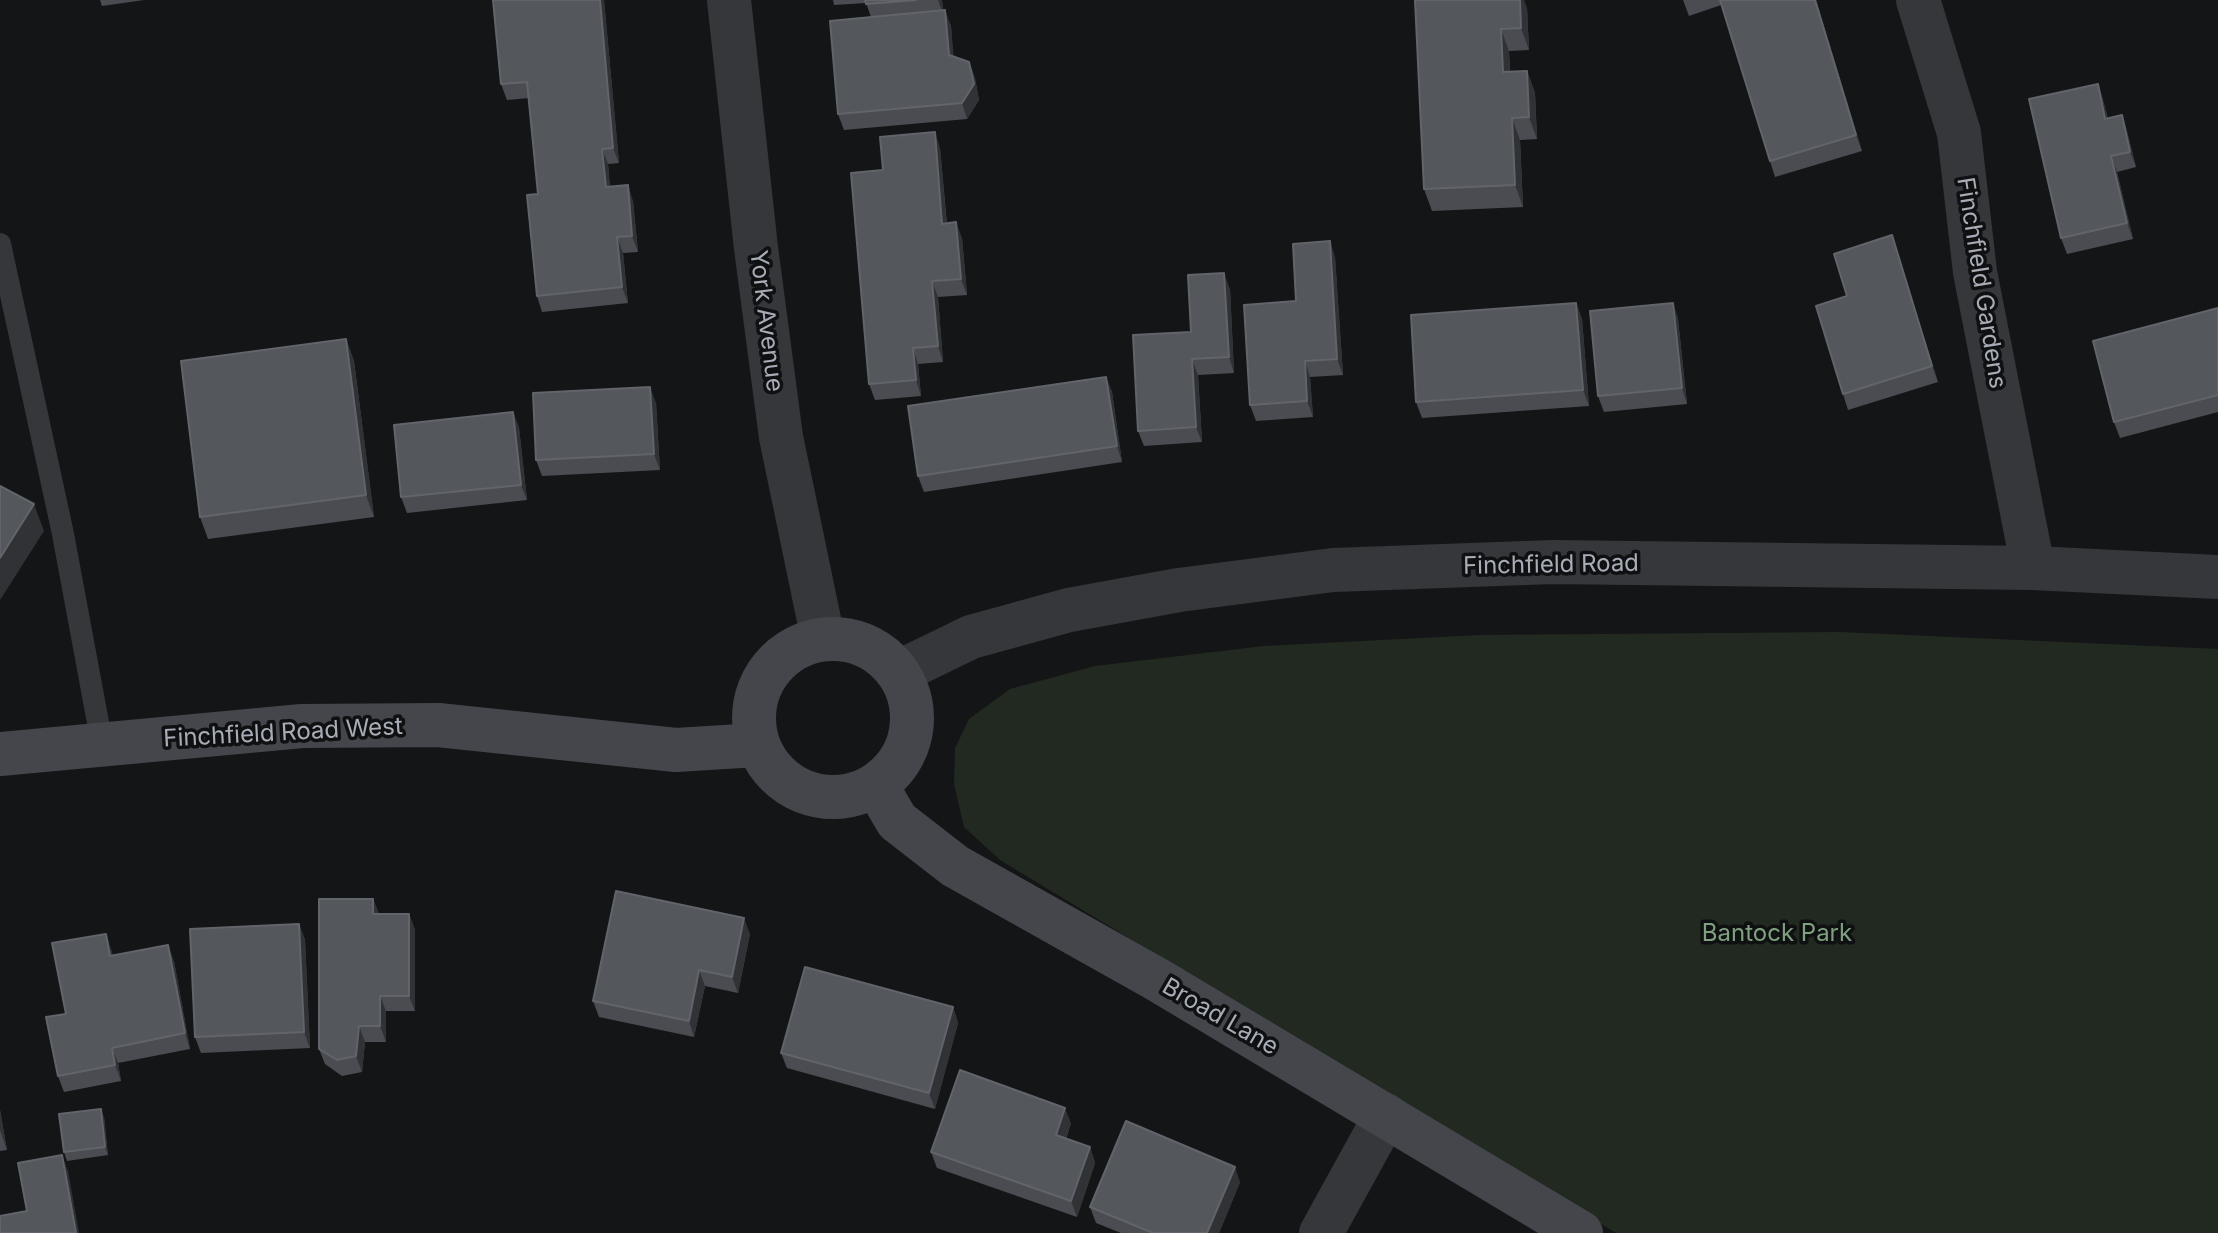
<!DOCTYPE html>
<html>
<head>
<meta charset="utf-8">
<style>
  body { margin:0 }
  canvas { display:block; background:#141516 }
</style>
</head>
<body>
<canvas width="2218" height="1233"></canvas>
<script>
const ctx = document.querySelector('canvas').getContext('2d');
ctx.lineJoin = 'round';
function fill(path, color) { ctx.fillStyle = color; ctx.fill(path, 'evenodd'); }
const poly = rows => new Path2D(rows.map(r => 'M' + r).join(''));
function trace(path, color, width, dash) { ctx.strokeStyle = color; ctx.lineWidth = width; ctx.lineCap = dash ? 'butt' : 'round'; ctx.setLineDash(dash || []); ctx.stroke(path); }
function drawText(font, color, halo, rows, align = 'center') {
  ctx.font = font + ' Inter,sans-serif'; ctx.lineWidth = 7; ctx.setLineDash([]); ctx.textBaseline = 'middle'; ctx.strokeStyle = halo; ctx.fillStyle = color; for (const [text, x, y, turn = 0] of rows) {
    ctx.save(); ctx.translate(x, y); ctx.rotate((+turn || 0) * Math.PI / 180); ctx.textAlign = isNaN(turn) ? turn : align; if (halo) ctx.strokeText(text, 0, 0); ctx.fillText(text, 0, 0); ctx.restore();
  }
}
const green = poly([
  [1841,632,2218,649,2218,1233,1616,1233,1000,860,964,827,954,784,955,748,969,719,1010,689,1095,666,1264,646,1479,635]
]);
const service = poly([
  [0,244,63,534,102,744]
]);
const minor = poly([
  [729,0,756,248,781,437,823,639],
  [1918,0,1959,133,1975,272,2033,568],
  [1321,1233,1386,1115]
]);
const tertiary = poly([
  [899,672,971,637,1069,610,1179,590,1333,570,1553,562,2033,568,2218,577]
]);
const secondary = poly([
  '754 718a79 79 0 1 1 158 0a79 79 0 1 1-158 0Z',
  [0,754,302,726,438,725,676,750,757,745],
  [876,785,897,821,955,866,1158,980,1581,1233]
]);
const wall = poly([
  [100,0,144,0,102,6],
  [604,0,619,163,608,164,610,187,633,201,638,252,623,253,628,303,542,312,537,296,538,194,529,98,507,100,501,84],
  [833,0,942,0,943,10,951,26,953,57,969,62,975,78,979,100,967,119,844,130,838,114,871,17,866,3,834,5],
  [1415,0,1527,8,1529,50,1509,51,1510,71,1527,71,1535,93,1537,139,1520,140,1523,207,1432,211,1424,189],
  [1683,0,1816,0,1862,151,1775,177,1721,5,1689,16],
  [2098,84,2103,100,2108,119,2122,115,2127,131,2136,167,2117,172,2133,239,2067,254,2061,238],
  [940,148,947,224,962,238,967,295,938,297,943,362,918,364,921,396,875,400,869,384,883,170],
  [1892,235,1938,382,1848,410,1843,394,1847,296],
  [1335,257,1343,375,1310,377,1313,417,1256,421,1250,405,1296,301],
  [1230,289,1234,373,1198,375,1202,442,1144,446,1138,431,1191,332],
  [1576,303,1582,319,1589,406,1422,418,1416,402],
  [1673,303,1678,319,1687,404,1604,412,1598,396],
  [2218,308,2218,412,2120,438,2114,422],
  [346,339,354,361,374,517,208,539,200,517],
  [1106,377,1112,392,1122,462,924,492,918,476],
  [656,403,660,470,542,476,536,460],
  [513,412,519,428,527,500,407,513,401,497],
  [373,899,379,914,409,914,415,930,415,1011,386,1011,386,1042,365,1042,362,1072,342,1076,325,1064,319,1049],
  [299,924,305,940,310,1048,201,1053,195,1037],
  [750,934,738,993,705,986,694,1037,599,1017,593,1001],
  [111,949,113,956,174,961,190,1049,118,1063,121,1081,64,1092,58,1076,66,1014],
  [953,1007,958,1023,935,1109,787,1068,781,1053],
  [0,1110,7,1150,0,1151],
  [104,1117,108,1155,67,1161,64,1152],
  [1071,1123,1066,1139,1090,1147,1095,1163,1077,1217,937,1168,931,1152],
  [1240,1182,1219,1233,1121,1233,1096,1223,1090,1207]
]);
const shadedWall = poly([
  [600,0,604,0,619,163,613,148],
  [938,0,942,0,943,14],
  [1520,0,1524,0,1527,8,1529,50,1521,28],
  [1815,0,1816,0,1862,151,1856,135],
  [945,10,951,26,955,71,949,55],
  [1501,29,1509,51,1511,94,1503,72],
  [969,62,975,78,979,100,967,119,962,103],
  [1527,71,1535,93,1537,139,1529,117],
  [2098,84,2103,100,2111,135,2105,119],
  [2122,115,2127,131,2136,167,2130,152],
  [1512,118,1520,140,1523,207,1515,185],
  [935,132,940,148,948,240,942,224],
  [602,149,608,164,611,203,606,187],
  [2111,156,2117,172,2133,239,2127,223],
  [628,185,633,201,638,252,632,236],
  [956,222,962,238,967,295,961,279],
  [1892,235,1897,251,1938,382,1932,366],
  [617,237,623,253,628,303,622,287],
  [1330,241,1335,257,1343,375,1337,359],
  [1224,273,1230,289,1234,373,1229,357],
  [932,281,938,297,943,362,938,346],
  [1576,303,1582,319,1589,406,1583,390],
  [1673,303,1678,319,1687,404,1682,388],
  [346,339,354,361,374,517,366,495],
  [913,348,918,364,921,396,916,380],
  [1192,359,1198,375,1202,442,1196,427],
  [1305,361,1310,377,1313,417,1307,401],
  [1106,377,1112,392,1122,462,1117,446],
  [650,387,656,403,660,470,654,454],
  [513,412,519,428,527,500,521,485],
  [34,504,44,531,0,600,0,558],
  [373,899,379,915,373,914],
  [409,914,415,930,415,1011,409,996],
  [744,918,750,934,738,993,732,977],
  [299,924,305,940,310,1048,304,1032],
  [106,934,111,949,116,972,110,956],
  [168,945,174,961,190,1049,185,1033],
  [699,970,705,986,694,1037,689,1021],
  [380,996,386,1011,386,1042,380,1026],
  [953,1007,958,1023,935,1109,929,1093],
  [359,1026,365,1042,362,1072,356,1056],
  [112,1048,118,1063,121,1081,115,1065],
  [1065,1108,1071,1123,1061,1151,1056,1135],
  [101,1109,104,1117,108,1155,105,1147],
  [0,1110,7,1150,0,1130],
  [1090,1147,1095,1163,1077,1217,1071,1201],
  [62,1155,68,1171,79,1233,76,1233],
  [1235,1167,1240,1182,1219,1233,1207,1233]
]);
const building = poly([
  [493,0,600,0,613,148,602,149,606,187,628,185,632,236,617,237,622,287,537,296,527,195,538,194,527,82,501,84,493,0],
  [865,0,916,0,866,4,865,0],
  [1415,0,1520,0,1521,28,1501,29,1503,72,1527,71,1529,117,1512,118,1515,185,1424,189,1415,0],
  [1720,0,1815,0,1856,135,1770,161,1720,0],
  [945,10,949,55,969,62,974,84,962,103,838,114,830,21,945,10],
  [2098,84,2105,119,2122,115,2130,152,2111,156,2127,223,2061,238,2029,99,2098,84],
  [935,132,942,224,956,222,961,279,932,281,938,346,913,348,916,380,869,384,851,173,883,170,880,137,935,132],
  [1892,235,1932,366,1843,394,1816,306,1847,296,1834,254,1892,235],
  [1330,241,1337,359,1305,361,1307,401,1250,405,1244,305,1296,301,1293,244,1330,241],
  [1224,273,1229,357,1192,359,1196,427,1138,431,1133,335,1191,332,1188,275,1224,273],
  [1576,303,1583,390,1416,402,1411,315,1576,303],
  [1673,303,1682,388,1598,396,1590,311,1673,303],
  [2218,308,2218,395,2114,422,2093,341,2218,308],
  [346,339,366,495,200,517,181,361,346,339],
  [1106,377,1117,446,918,476,908,406,1106,377],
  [650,387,654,454,536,460,533,393,650,387],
  [513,412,521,485,401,497,394,425,513,412],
  [0,486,34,504,0,558,0,486],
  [616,891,744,918,732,977,699,970,689,1021,593,1001,616,891],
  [319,899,373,899,373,914,409,914,409,996,380,996,380,1026,359,1026,356,1056,337,1060,319,1049,319,899],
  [299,924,304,1032,195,1037,190,929,299,924],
  [106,934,110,956,168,945,185,1033,112,1048,115,1065,58,1076,46,1017,66,1014,52,943,106,934],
  [805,967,953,1007,929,1093,781,1053,805,967],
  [960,1070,1065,1108,1056,1135,1090,1147,1071,1201,931,1152,960,1070],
  [101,1109,105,1147,64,1152,59,1114,101,1109],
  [1126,1121,1235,1167,1207,1233,1153,1233,1090,1207,1126,1121],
  [62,1155,76,1233,0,1233,0,1216,27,1211,18,1163,62,1155]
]);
const streetNames = [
  ["Finchfield Gardens",1981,283,81],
  ["York Avenue",766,321,83],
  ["Finchfield Road",1551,565,-1],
  ["Finchfield Road West",283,733,-3],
  ["Broad Lane",1220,1017,30]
];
const parkNames = [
  ["Bantock Park",1777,934]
];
fill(green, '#212921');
trace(service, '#36373b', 22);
trace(minor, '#36373b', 44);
trace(tertiary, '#36373b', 44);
trace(secondary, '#44464b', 44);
fill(wall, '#4a4c51');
fill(shadedWall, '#303235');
fill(building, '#54575c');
trace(building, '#61646a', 2);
drawText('24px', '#a7acb6', '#0f1011', streetNames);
drawText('24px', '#7fa07f', '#0f1011', parkNames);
</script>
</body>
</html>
